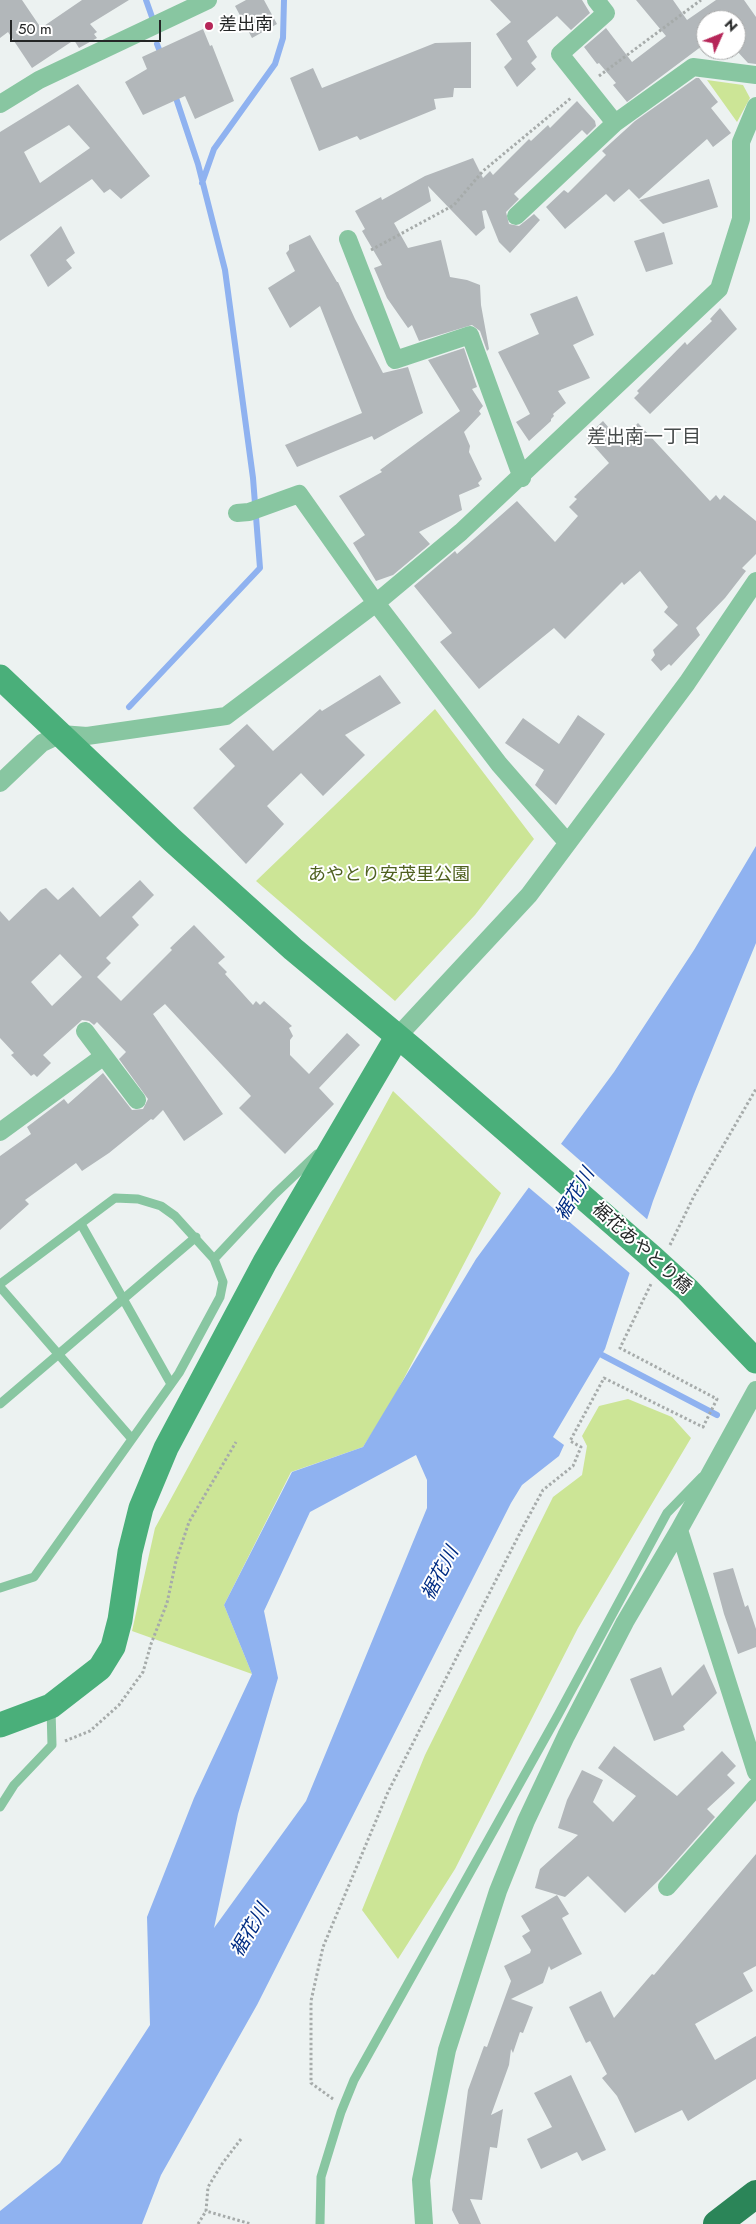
<!DOCTYPE html>
<html>
<head>
<meta charset="utf-8">
<style>
  body { margin:0 }
  #map { position:relative; width:756px; height:2224px; overflow:hidden; background:#ecf2f1; font-family:Jost,sans-serif }
  canvas { display:block }
  .north { position:absolute; left:696px; top:10px; width:50px; height:50px; box-sizing:border-box; background:#fff; border:1px solid #a7a8a8; border-radius:50%; rotate:46deg; font-size:14px; font-weight:700; line-height:20px; text-align:center; color:#242626 }
  .north::after { content:''; display:block; margin:auto; width:18px; height:22px; background:#b62759; clip-path:polygon(50% 0,100% 100%,50% 72%,0 100%) }
  .scale { position:absolute; left:10px; top:20px; width:151px; height:22px; box-sizing:border-box; border:2px solid #242626; border-top:0; padding-left:6px; font-size:15px; line-height:18px; white-space:nowrap; color:#242626; -webkit-text-stroke:4px #fff; paint-order:stroke }
</style>
</head>
<body>
<div id="map">
<canvas width="756" height="2224"></canvas>
<div class="north">N</div>
<div class="scale">50 m</div>
</div>
<script>
const ctx = document.querySelector('canvas').getContext('2d');
ctx.lineJoin = 'round';
function fill(path, color) { ctx.fillStyle = color; ctx.fill(path, 'evenodd'); }
const poly = rows => new Path2D(rows.map(r => 'M' + r).join(''));
function trace(path, color, width, dash) { ctx.strokeStyle = color; ctx.lineWidth = width; ctx.lineCap = dash ? 'butt' : 'round'; ctx.setLineDash(dash || []); ctx.stroke(path); }
function drawText(font, color, halo, rows, align = 'center') {
  ctx.font = font + ' Jost,"Noto Sans JP",sans-serif'; ctx.lineWidth = 4; ctx.setLineDash([]); ctx.textBaseline = 'middle'; ctx.strokeStyle = halo; ctx.fillStyle = color; for (const [text, x, y, turn = 0] of rows) {
    ctx.save(); ctx.translate(x, y); ctx.rotate((+turn || 0) * Math.PI / 180); ctx.textAlign = isNaN(turn) ? turn : align; if (halo) ctx.strokeText(text, 0, 0); ctx.fillText(text, 0, 0); ctx.restore();
  }
}
const green = poly([
  [707,80,743,85,750,98,737,122],
  [435,709,534,839,475,915,395,1001,256,881],
  [393,1091,501,1193,391,1403,363,1447,291,1472,224,1605,252,1674,132,1631,155,1528],
  [628,1399,672,1417,691,1438,578,1628,455,1869,398,1959,362,1910,425,1755,553,1497,582,1475,587,1446,582,1436,599,1406]
]);
const water = poly([
  [756,846,756,943,694,1094,653,1201,605,1349,553,1437,564,1445,559,1456,522,1485,511,1503,257,2005,161,2175,142,2224,0,2224,0,2211,60,2163,150,2025,147,1917,194,1798,252,1674,224,1605,292,1472,363,1447,476,1259,614,1072,694,950],
  [416,1455,427,1480,427,1508,306,1801,214,1928,238,1814,278,1678,264,1611,310,1512]
]);
const pier = poly([
  [559,1142,649,1221,632,1275,527,1186]
]);
const stream = poly([
  [146,0,152,17],
  [157,44,162,57],
  [202,183,214,149,275,64,283,38,284,0],
  [129,707,260,568,253,478,225,270,198,164,174,92],
  [602,1355,717,1415]
]);
const building = poly([
  [0,0,22,0,41,28,82,0,129,0,90,24,97,32,94,34,97,38,79,48,74,40,32,68,8,32,0,38],
  [246,0,264,0,277,24,252,38,235,6],
  [490,0,582,0,590,13,571,30,557,16,527,41,537,57,531,63,536,69,517,87,504,67,512,59,496,34,511,22],
  [636,0,673,0,687,20,716,0,744,0,756,17,756,64,748,63,736,50,736,20,706,20,706,43,627,102,613,85,616,83,599,63,597,64,584,47,606,28,632,62,666,36],
  [203,29,210,46,212,45,234,101,195,119,185,96,143,115,125,82,147,69,142,57],
  [471,42,471,88,454,88,453,97,434,99,436,109,360,140,357,136,319,151,290,78,313,68,322,88,435,43],
  [696,78,699,78,718,102,711,108,731,133,713,147,707,139,639,199,629,189,614,202,606,194,565,229,546,207,564,190,568,193,606,155,602,151,635,121],
  [78,84,150,176,121,199,110,189,104,193,92,179,0,241,0,132],
  [69,125,90,148,40,183,24,152],
  [577,101,595,121,596,126,587,135,582,130,514,194,519,199,506,212,509,224,519,226,534,214,540,220,510,253,499,242,486,210,482,211,485,228,476,236,428,186,431,201,394,223,408,248,441,240,450,277,467,280,480,285,481,305,489,349,487,351,480,331,472,325,419,341,412,325,408,328,387,298,374,268,382,265,362,231,365,229,355,211,381,197,382,200,425,176,473,158,483,178,490,171,493,175,529,139,531,141,548,125,550,128],
  [709,179,718,207,663,224,639,200],
  [61,226,75,253,66,260,72,268,48,287,30,255],
  [664,232,673,264,646,272,634,241],
  [310,235,337,282,338,282,355,319,383,373,408,367,423,413,374,440,372,436,297,467,285,445,362,413,320,306,290,328,268,288,295,271,286,253,289,250,289,245],
  [577,296,594,335,573,345,590,378,558,391,566,403,553,414,554,416,551,419,551,421,529,441,516,422,530,414,498,352,539,334,530,314],
  [720,308,737,329,650,414,634,398,639,393,637,391,685,342,687,345,712,321,710,319],
  [464,348,477,387,472,389,483,406,479,411,481,414,464,432,470,446,469,452,482,479,478,483,480,486,459,495,462,510,419,532,430,544,393,575,376,581,353,543,365,535,339,496,382,472,380,470,460,411,428,360],
  [603,421,620,441,638,423,710,501,716,495,720,500,724,495,756,521,756,554,742,568,746,571,725,598,696,628,700,635,671,666,669,664,661,671,651,660,655,655,653,650,678,625,664,612,668,607,640,571,624,585,622,582,565,639,554,628,479,689,440,642,452,633,414,586,455,551,457,554,517,501,555,542,578,516,569,507,577,499,574,497,609,463,586,437],
  [380,675,401,703,345,735,365,755,323,796,301,773,267,806,284,824,246,864,193,808,235,766,219,749,247,724,273,751,320,709,322,711],
  [578,715,605,734,556,805,535,785,544,770,505,743,523,718,559,744],
  [140,880,154,895,132,917,139,925,106,958,111,963,97,977,121,1001,172,950,170,948,194,925,225,957,218,963,227,972,225,974,253,1005,256,1001,260,1005,264,1001,292,1026,289,1028,293,1036,290,1040,290,1055,309,1074,347,1033,360,1045,319,1088,334,1104,285,1154,239,1108,251,1096,165,1004,153,1014,223,1114,184,1141,163,1110,153,1120,151,1119,109,1153,82,1171,76,1163,25,1200,29,1204,0,1230,0,1156,31,1134,27,1127,64,1099,68,1104,103,1073,132,1110,143,1109,148,1099,119,1059,126,1052,97,1022,94,1025,89,1021,82,1020,43,1055,51,1063,37,1077,34,1074,31,1076,11,1055,14,1053,0,1038,0,911,9,921,41,890,46,888,58,900,73,887,100,917],
  [60,954,82,977,52,1006,31,982],
  [733,1568,745,1607,748,1605,756,1629,756,1647,738,1654,724,1614,713,1573],
  [704,1664,717,1693,683,1726,685,1730,654,1741,630,1679,661,1667,672,1696],
  [614,1746,677,1796,722,1751,736,1766,727,1775,735,1783,707,1809,715,1817,662,1877,625,1913,588,1876,565,1897,535,1888,540,1869,578,1835,558,1828,567,1800,582,1770,603,1780,593,1802,613,1822,636,1796,598,1768],
  [756,1854,756,1966,743,1973,753,1991,695,2024,715,2060,756,2036,756,2079,688,2121,682,2110,635,2133,617,2096,602,2078,607,2074,590,2041,586,2043,569,2007,601,1991,614,2018,652,1974,654,1975],
  [557,1895,569,1914,562,1918,582,1954,551,1970,549,1966,543,1983,511,1999,533,2007,523,2033,520,2032,513,2053,511,2049,509,2065,491,2115,503,2109,497,2148,490,2147,482,2200,470,2199,481,2224,459,2224,452,2210,468,2090,484,2046,487,2047,511,1981,504,1966,530,1953,531,1950,522,1936,530,1931,521,1916],
  [571,2075,606,2150,582,2161,577,2152,541,2169,527,2139,552,2127,534,2093]
]);
const path = poly([
  [599,76,701,0],
  [371,250,454,205,483,171,571,98],
  [670,1245,694,1196,756,1089],
  [65,1741,90,1731,119,1705,143,1672,151,1644,167,1603,176,1561,189,1522,236,1442],
  [333,2099,311,2083,311,2001,323,1947,388,1792,523,1527,543,1490,573,1466,581,1447,570,1441,604,1378,703,1427,717,1399,620,1348,651,1284],
  [241,2139,222,2164,208,2187,206,2211,251,2224],
  [198,2224,206,2211]
]);
const lane = poly([
  [81,1224,171,1384],
  [214,1259,275,1194,317,1154],
  [0,1284,115,1198,138,1199,161,1206,175,1216,214,1259,223,1282,220,1297,179,1373,34,1577,0,1588],
  [0,1287,132,1439],
  [0,1404,196,1237],
  [0,1807,14,1785,52,1745,51,1709],
  [320,2224,321,2177,341,2112,354,2080,558,1715,667,1513,702,1477]
]);
const street = poly([
  [596,0,606,13,560,54,615,123],
  [0,104,39,80,208,0],
  [516,216,615,123,693,67,756,75],
  [348,239,395,360,470,335,522,478],
  [237,513,249,512,299,494,376,603,499,764,567,842],
  [0,783,42,743,61,734,87,736,226,716,376,603,461,532,719,289,741,219,741,142,756,106],
  [85,1031,137,1100],
  [397,1037,529,895,687,683,756,581],
  [0,1132,104,1056],
  [679,1530,756,1772],
  [667,1887,756,1787],
  [424,2224,421,2180,447,2050,498,1891,526,1821,566,1736,625,1622,679,1530,756,1390]
]);
const secondary = poly([
  [0,677,172,840,293,949,414,1050,653,1258,688,1290,756,1361],
  [0,1725,51,1706,100,1668,113,1647,120,1620,130,1552,141,1508,166,1448,265,1262,397,1037]
]);
const highway = poly([
  [717,2224,756,2194]
]);
const markers = [
  [209,26,5,"#b62759"]
];
const poiNames = [
  ["差出南",219,26]
];
const parkNames = [
  ["あやとり安茂里公園",389,876]
];
const streetNames = [
  ["裾花あやとり橋",641,1249,42]
];
const neighbourhoodNames = [
  ["差出南一丁目",644,438]
];
const waterNames = [
  ["裾花川",576,1195,-59],
  ["裾花川",441,1574,-62],
  ["裾花川",251,1931,-60]
];
fill(green, '#cce596');
fill(water, '#8fb2f0');
fill(pier, '#ecf2f1');
trace(stream, '#8fb2f0', 6);
fill(building, '#b2b7ba');
trace(path, '#a6abaa', 3, [2.5, 2.5]);
trace(lane, '#88c6a1', 9);
trace(street, '#88c6a1', 18);
trace(secondary, '#4aaf7a', 25);
trace(highway, '#2b8558', 28);
for (const [x, y, r, color] of markers) { const dot = new Path2D(); dot.arc(x, y, r, 0, 2 * Math.PI); ctx.fillStyle = color; ctx.fill(dot); trace(dot, '#fff', 2); }
drawText('18px', '#242626', '#fff', poiNames, 'left');
drawText('18px', '#4e601f', '#fff', parkNames);
drawText('18px', '#242626', '#fff', streetNames);
drawText('19px', '#464b4b', '#fff', neighbourhoodNames);
drawText('italic 19px', '#002c83', '#fff', waterNames);
</script>
</body>
</html>
